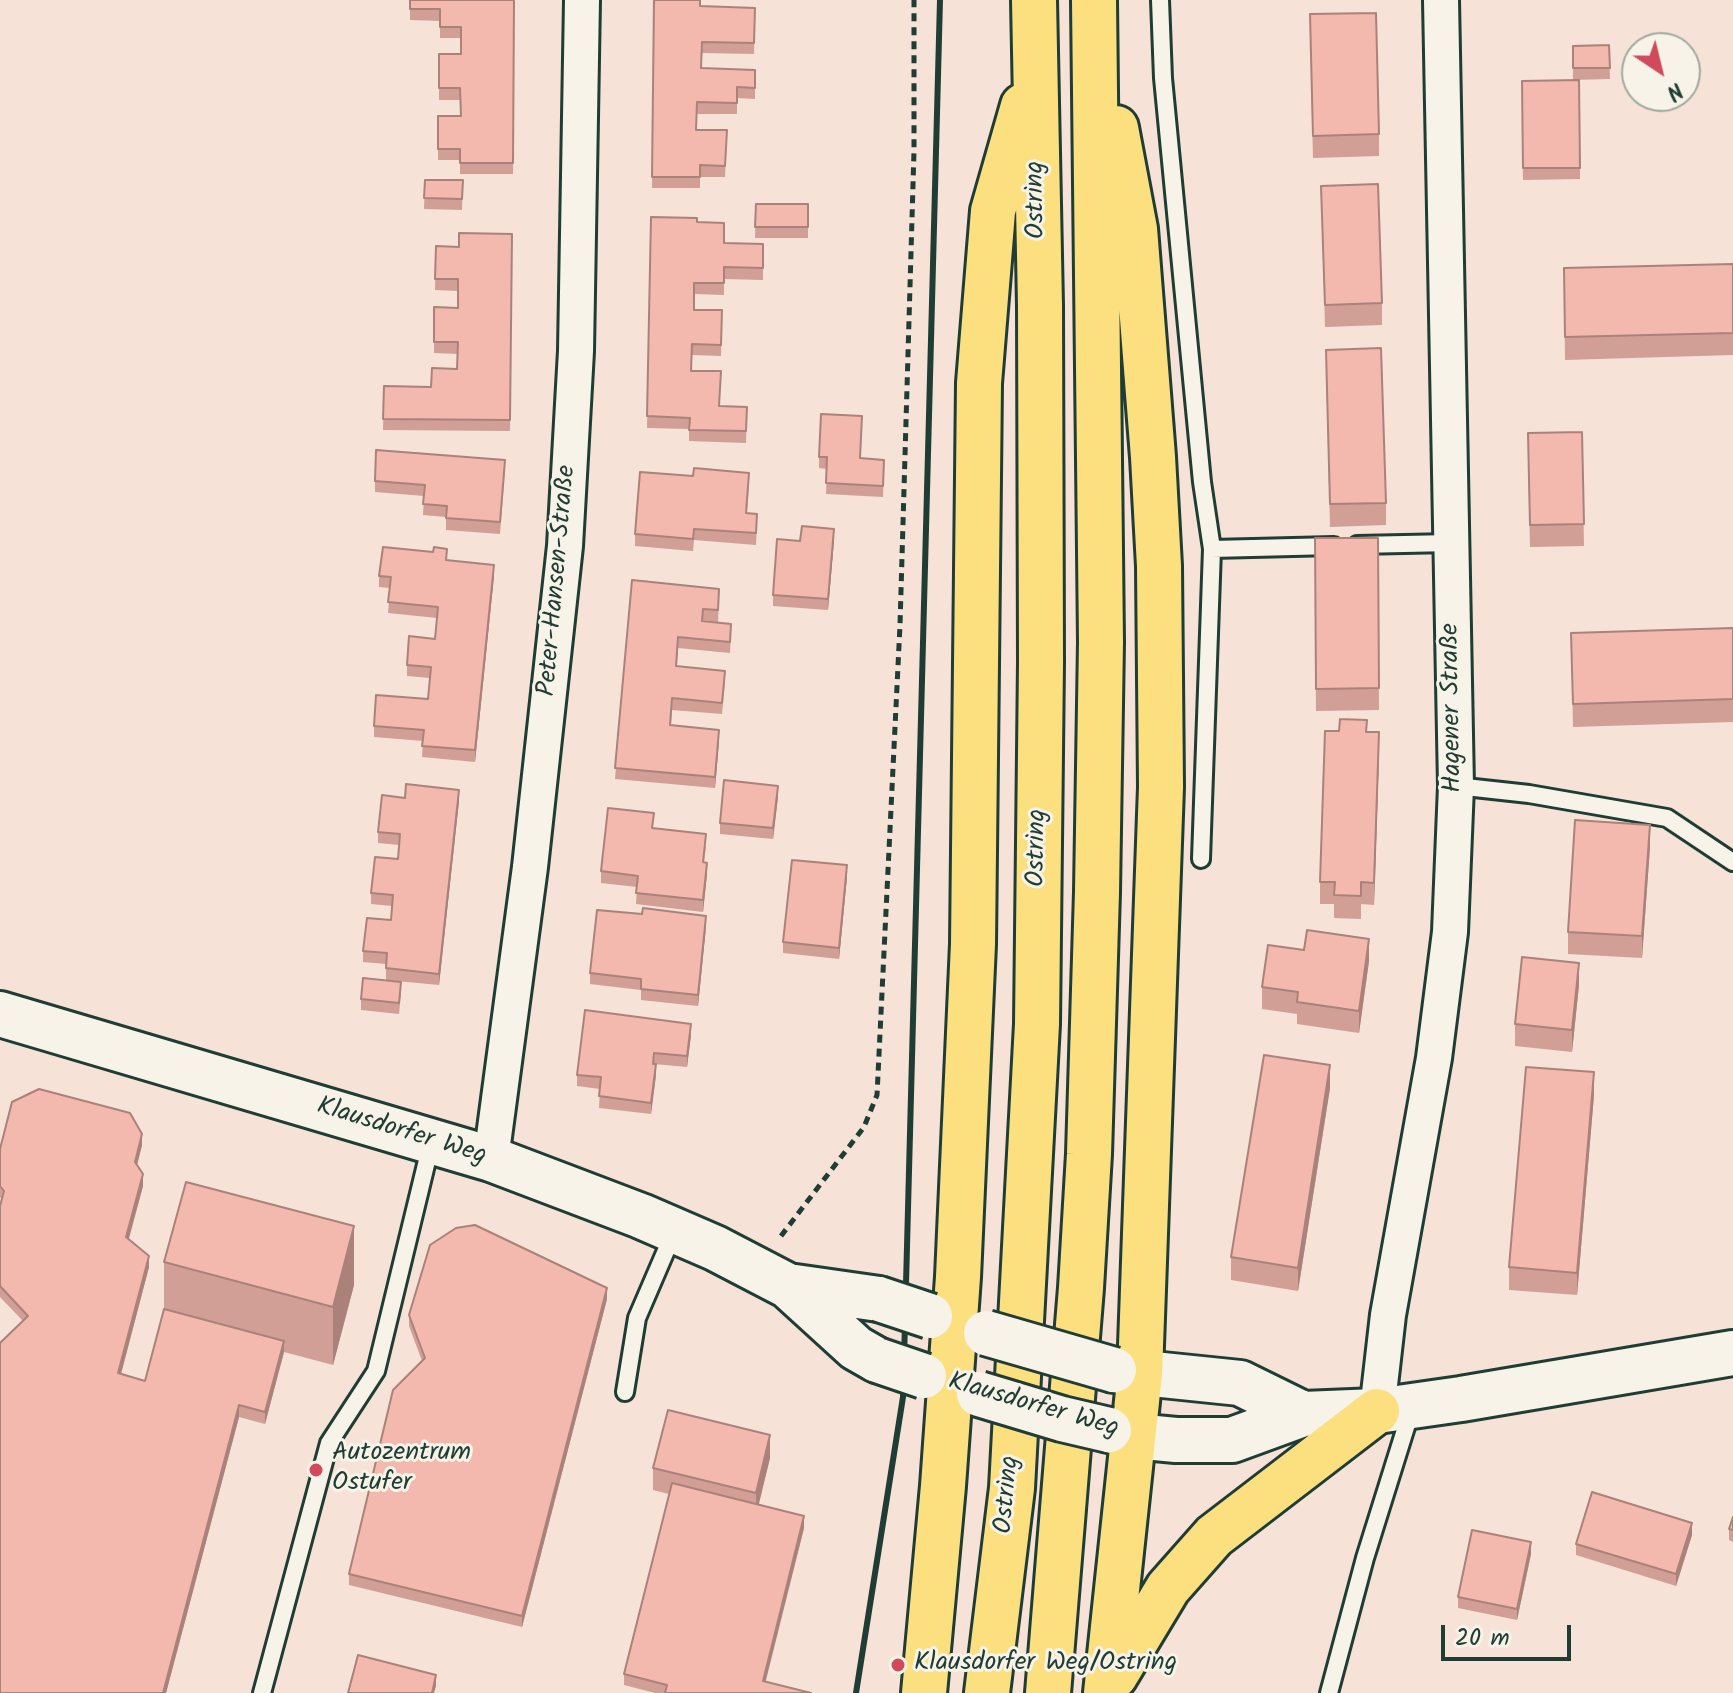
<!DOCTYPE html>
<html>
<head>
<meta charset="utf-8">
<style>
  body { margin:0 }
  #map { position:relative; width:1733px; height:1693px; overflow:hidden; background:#f6e2d7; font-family:Kalam,sans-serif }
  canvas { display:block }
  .north { position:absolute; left:1621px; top:32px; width:80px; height:80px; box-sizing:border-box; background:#f7f3e8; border:2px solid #a1aaa0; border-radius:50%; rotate:145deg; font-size:22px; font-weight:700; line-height:32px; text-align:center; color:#1f3d34 }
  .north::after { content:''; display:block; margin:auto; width:28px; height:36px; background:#d1495b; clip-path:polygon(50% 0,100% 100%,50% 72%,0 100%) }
  .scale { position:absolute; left:1441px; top:1625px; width:130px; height:36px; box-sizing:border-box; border:4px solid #1f3d34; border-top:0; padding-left:10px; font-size:24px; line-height:28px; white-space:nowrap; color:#1f3d34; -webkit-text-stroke:6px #f7f3e8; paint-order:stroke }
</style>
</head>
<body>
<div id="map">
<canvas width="1733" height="1693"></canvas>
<div class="north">N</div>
<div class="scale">20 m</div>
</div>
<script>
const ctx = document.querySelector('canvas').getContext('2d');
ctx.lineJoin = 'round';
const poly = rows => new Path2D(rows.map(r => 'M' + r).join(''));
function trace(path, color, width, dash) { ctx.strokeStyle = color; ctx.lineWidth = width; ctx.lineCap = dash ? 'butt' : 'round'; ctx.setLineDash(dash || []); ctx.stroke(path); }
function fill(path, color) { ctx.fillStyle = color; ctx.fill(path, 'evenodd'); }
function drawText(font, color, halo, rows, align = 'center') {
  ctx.font = font + ' Kalam,sans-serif'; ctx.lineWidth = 6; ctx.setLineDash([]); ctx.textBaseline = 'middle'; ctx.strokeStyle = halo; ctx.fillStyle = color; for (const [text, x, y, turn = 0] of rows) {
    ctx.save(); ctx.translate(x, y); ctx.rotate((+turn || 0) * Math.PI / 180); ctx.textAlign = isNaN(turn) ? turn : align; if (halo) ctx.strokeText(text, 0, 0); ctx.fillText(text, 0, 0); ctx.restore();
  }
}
const path = poly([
  [781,1236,864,1127,877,1095,900,625,914,151,914,0]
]);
const lane = poly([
  [1160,0,1163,78,1202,482,1212,549],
  [1357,545,1451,543],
  [1456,786,1529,794,1667,818,1733,862],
  [1201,859,1212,549,1334,546],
  [625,1392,637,1318,674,1232],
  [262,1693,329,1443,376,1371,431,1144],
  [1329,1693,1365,1558,1411,1411]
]);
const street = poly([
  [491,1159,530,867,565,546,576,351,582,0],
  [1377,1411,1388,1315,1434,1058,1450,932,1456,786,1441,0]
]);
const secondary = poly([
  [0,1014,491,1159,641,1216,715,1248,788,1286,856,1348,877,1360],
  [788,1286,879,1299],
  [1114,1370,1240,1383,1303,1414],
  [1109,1430,1134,1436,1176,1440,1232,1440,1303,1414,1377,1411,1461,1399,1733,1353]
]);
const highway = poly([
  [1115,1676,1168,1588,1214,1536,1377,1411],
  [924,1693,943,1486,958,1277,973,944,979,383,993,211,1023,106],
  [987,1693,1012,1488,1037,1024,1041,662,1040,305,1034,0],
  [1048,1693,1081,1288,1089,1154,1097,892,1101,642,1094,0],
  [1106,1693,1140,1373,1161,787,1159,566,1153,457,1135,229,1116,128]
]);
const rail = poly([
  [856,1693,903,1397,940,0]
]);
const secondaryBridge = poly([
  [879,1299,930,1316],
  [986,1333,1114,1370],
  [877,1360,924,1376],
  [979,1394,1062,1419,1109,1430]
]);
const wall = poly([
  [410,0,514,0,513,174,460,174,460,160,438,160,438,116,461,116,460,100,439,100,439,54,461,54,461,38,440,38,440,21,410,20],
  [654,0,701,6,755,8,754,54,702,53,702,68,755,81,755,99,737,98,737,114,697,114,697,130,727,130,725,177,700,177,700,188,652,188],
  [1310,36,1379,134,1379,156,1313,158],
  [1609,45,1610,79,1573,80,1573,46],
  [1579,80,1580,179,1523,180,1522,81],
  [425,180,463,180,462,210,424,209],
  [1321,186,1382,303,1382,325,1325,327],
  [756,204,808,204,808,238,755,238],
  [651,217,697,222,724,243,763,244,763,280,724,279,724,295,694,294,694,310,722,310,721,356,692,355,691,371,720,406,747,407,746,443,689,441,689,429,647,428],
  [512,234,510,431,383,430,384,386,431,387,457,369,458,354,434,353,434,307,458,308,458,291,435,290,436,246,459,247],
  [1733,264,1733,355,1565,360,1564,268],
  [1326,372,1386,503,1386,525,1330,527],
  [1582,432,1584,546,1530,547,1528,456],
  [819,457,884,460,883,497,826,494,827,469,819,468],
  [505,471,500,534,446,530,446,517,423,515,424,496,375,492,375,481],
  [749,484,747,513,757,525,756,545,694,540,693,551,635,546,635,534],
  [1315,538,1378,538,1379,710,1316,711],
  [834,540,828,610,773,606,773,595,800,541],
  [447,560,494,576,475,762,422,757,423,741,374,737,374,726,428,699,430,678,407,676,407,665,435,639,437,618,388,613,390,588,379,587,379,576],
  [632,580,719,600,718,622,703,620,703,622,731,635,730,653,678,648,677,666,725,682,722,714,672,710,671,725,719,741,715,788,615,779],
  [1733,628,1733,722,1573,727,1571,633],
  [1339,731,1367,732,1379,755,1374,905,1361,904,1361,919,1334,918,1334,904,1320,904,1320,882],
  [778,797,773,839,720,834,720,823],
  [405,798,459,801,439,985,386,980,386,964,363,962,363,951,391,920,392,906,371,904,371,893,398,859,399,845,378,843,378,832],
  [653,828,706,846,704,862,707,874,703,912,636,904,637,887,601,883,601,871],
  [1650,847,1642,958,1568,954,1568,932],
  [847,877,839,959,783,953,783,942],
  [706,927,698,1006,641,1000,641,990,590,984,590,973],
  [1369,961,1359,1033,1297,1024,1297,1014,1262,1009,1262,987],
  [1579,985,1572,1052,1515,1046,1515,1024],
  [401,994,399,1014,361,1010,361,999],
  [691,1035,687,1067,654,1064,656,1075,651,1114,599,1108,600,1089,577,1086,577,1075],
  [1330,1088,1298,1291,1231,1280,1231,1257],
  [1594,1095,1577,1295,1509,1290,1509,1267],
  [142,1145,137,1165,143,1186,129,1239,149,1267,121,1374,145,1381,164,1309,164,1262,354,1285,333,1365,284,1352,265,1424,239,1417,166,1693,0,1693,23,1321,0,1297,0,1206,2,1200,0,1197,0,1149],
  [607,1299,522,1627,349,1585,349,1574,422,1361,409,1326,409,1315],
  [770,1458,758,1505,804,1528,765,1681,811,1693,655,1693,624,1685,624,1674,669,1494,653,1490,653,1468],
  [1733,1517,1733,1542,1729,1540,1729,1529],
  [1692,1535,1676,1586,1576,1555,1576,1544],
  [1531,1554,1517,1620,1458,1608,1458,1597]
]);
const shadedWall = poly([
  [834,529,834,540,828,610,828,599],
  [494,565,494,576,475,762,475,750],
  [719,730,719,741,715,788,715,777],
  [1379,732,1379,755,1374,905,1374,883],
  [778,786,778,797,773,839,773,828],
  [459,790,459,801,439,985,439,974],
  [1650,825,1650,847,1642,958,1642,936],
  [707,863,707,874,703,912,703,900],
  [847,865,847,877,839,959,839,948],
  [706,916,706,927,698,1006,698,995],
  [1369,939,1369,961,1359,1033,1359,1011],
  [1579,963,1579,985,1572,1052,1572,1030],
  [691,1024,691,1035,687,1067,687,1056],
  [656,1064,656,1075,651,1114,651,1103],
  [1330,1065,1330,1088,1298,1291,1298,1268],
  [1594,1072,1594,1095,1577,1295,1577,1273],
  [142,1134,142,1145,135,1173,135,1162],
  [143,1174,143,1186,126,1248,126,1237],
  [354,1226,354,1285,333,1365,333,1307],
  [149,1256,149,1267,118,1385,118,1373],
  [607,1288,607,1299,522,1627,522,1616],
  [284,1341,284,1352,265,1424,265,1412],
  [239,1405,239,1417,166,1693,163,1693],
  [770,1435,770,1458,756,1516,756,1493],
  [804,1516,804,1528,763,1692,763,1681],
  [1692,1523,1692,1535,1676,1586,1676,1574],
  [1531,1542,1531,1554,1517,1620,1517,1609],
  [436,1675,436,1686,434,1693,432,1693]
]);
const building = poly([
  [410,0,514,0,513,163,460,163,460,149,438,149,438,116,461,116,460,88,439,88,439,54,461,54,461,27,440,27,440,9,410,9,410,0],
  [654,0,700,0,700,6,755,8,754,43,702,42,701,68,755,70,755,88,737,87,737,103,697,102,696,130,727,130,725,166,700,165,700,177,652,177,654,0],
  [1376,13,1379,134,1313,136,1310,14,1376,13],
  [1609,45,1610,68,1573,68,1573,46,1609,45],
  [1579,80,1580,168,1523,168,1522,81,1579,80],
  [425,180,463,180,462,199,424,198,425,180],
  [1378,184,1382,303,1325,305,1321,186,1378,184],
  [756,204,808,204,808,227,755,227,756,204],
  [651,217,697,218,697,222,724,223,724,243,763,244,763,268,724,267,724,283,694,283,694,310,722,310,721,345,692,344,691,371,721,371,719,406,747,407,746,431,689,430,690,418,647,416,651,217],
  [459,233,512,234,510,420,383,419,384,386,431,387,432,368,457,369,458,342,434,342,434,307,458,308,458,279,435,279,436,246,459,247,459,233],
  [1733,264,1733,333,1565,337,1564,268,1733,264],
  [1381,348,1386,503,1330,504,1326,350,1381,348],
  [821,414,862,416,860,458,884,460,883,486,826,483,827,457,819,457,821,414],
  [1582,432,1584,524,1530,525,1528,433,1582,432],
  [376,450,505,460,500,522,446,518,447,506,423,504,425,485,375,481,376,450],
  [694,468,749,473,746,513,757,514,756,533,694,529,693,539,635,534,640,472,693,476,694,468],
  [802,526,834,529,828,599,773,595,777,539,800,541,802,526],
  [1315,538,1378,538,1379,688,1316,689,1315,538],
  [383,547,433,552,434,547,447,549,446,560,494,565,475,750,422,746,424,730,374,726,376,695,428,699,431,667,407,665,409,636,435,639,438,607,388,602,391,577,379,576,383,547],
  [632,580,719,589,718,610,703,609,702,621,731,624,730,642,678,637,676,666,725,671,722,703,672,698,670,725,719,730,715,777,615,768,632,580],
  [1733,628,1733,699,1573,704,1571,633,1733,628],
  [1340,719,1367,720,1366,732,1379,732,1374,883,1361,882,1361,896,1334,895,1335,882,1320,882,1325,731,1339,731,1340,719],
  [724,780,778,786,773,828,720,823,724,780],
  [406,784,459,790,439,974,386,968,387,953,363,951,367,918,391,920,393,895,371,893,375,857,398,859,400,834,378,832,382,795,405,798,406,784],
  [608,808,654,813,652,828,706,834,703,862,707,863,703,900,636,893,638,876,601,871,608,808],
  [1575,820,1650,825,1642,936,1568,932,1575,820],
  [792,860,847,865,839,948,783,942,792,860],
  [643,908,706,916,698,995,641,989,641,979,590,973,597,910,642,914,643,908],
  [1307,930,1369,939,1359,1011,1297,1002,1298,992,1262,987,1268,945,1304,950,1307,930],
  [1522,957,1579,963,1572,1030,1515,1024,1522,957],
  [363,978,401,982,399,1003,361,999,363,978],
  [585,1010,691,1024,687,1056,654,1053,653,1064,656,1064,651,1103,599,1096,601,1077,577,1075,585,1010],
  [1264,1055,1330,1065,1298,1268,1231,1257,1264,1055],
  [1526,1067,1594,1072,1577,1273,1509,1267,1526,1067],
  [39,1089,130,1113,142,1134,135,1162,143,1174,126,1237,149,1256,118,1373,145,1381,164,1309,284,1341,265,1412,239,1405,163,1693,0,1693,0,1343,28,1316,0,1286,0,1206,4,1191,0,1186,0,1149,12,1102,39,1089],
  [186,1182,354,1226,333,1307,164,1262,186,1182],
  [475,1225,607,1288,522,1616,349,1574,393,1390,425,1358,409,1315,430,1245,456,1228,475,1225],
  [668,1410,770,1435,756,1493,653,1468,668,1410],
  [672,1483,804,1516,763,1681,811,1693,665,1693,667,1685,624,1674,672,1483],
  [1592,1492,1692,1523,1676,1574,1576,1544,1592,1492],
  [1733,1517,1733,1530,1729,1529,1733,1517],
  [1472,1530,1531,1542,1517,1609,1458,1597,1472,1530],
  [358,1655,436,1675,432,1693,348,1693,358,1655]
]);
const markers = [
  [316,1470,8,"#d1495b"],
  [898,1665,8,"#d1495b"]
];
const streetNames = [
  ["Ostring",1038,200,-91],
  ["Peter-Hansen-Straße",559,581,-85],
  ["Hagener Straße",1454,708,-91],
  ["Ostring",1039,848,-89],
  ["Klausdorfer Weg",401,1133,17],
  ["Klausdorfer Weg",1033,1407,16],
  ["Ostring",1009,1495,-85]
];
const poiNames = [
  ["Autozentrum",332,1455],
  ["Ostufer",332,1485],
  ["Klausdorfer Weg/Ostring",914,1665]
];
trace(lane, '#1f3d34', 22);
trace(street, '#1f3d34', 40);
trace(secondary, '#1f3d34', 50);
trace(highway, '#1f3d34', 50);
trace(path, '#1f3d34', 5, [8, 6]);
trace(lane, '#f7f3e8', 16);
trace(street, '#f7f3e8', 34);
trace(secondary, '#f7f3e8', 44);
trace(highway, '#fce080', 44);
trace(rail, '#1f3d34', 6);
trace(secondaryBridge, '#1f3d34', 50, []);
trace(secondaryBridge, '#f7f3e8', 44);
fill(wall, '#d19f96');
fill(shadedWall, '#aa827a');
fill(building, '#f3b9ae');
trace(building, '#aa827a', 2);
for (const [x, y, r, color] of markers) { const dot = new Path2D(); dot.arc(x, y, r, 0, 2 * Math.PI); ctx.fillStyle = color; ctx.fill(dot); trace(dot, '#f7f3e8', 3); }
drawText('26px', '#1f3d34', '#f7f3e8', streetNames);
drawText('26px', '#1f3d34', '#f7f3e8', poiNames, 'left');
</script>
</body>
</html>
